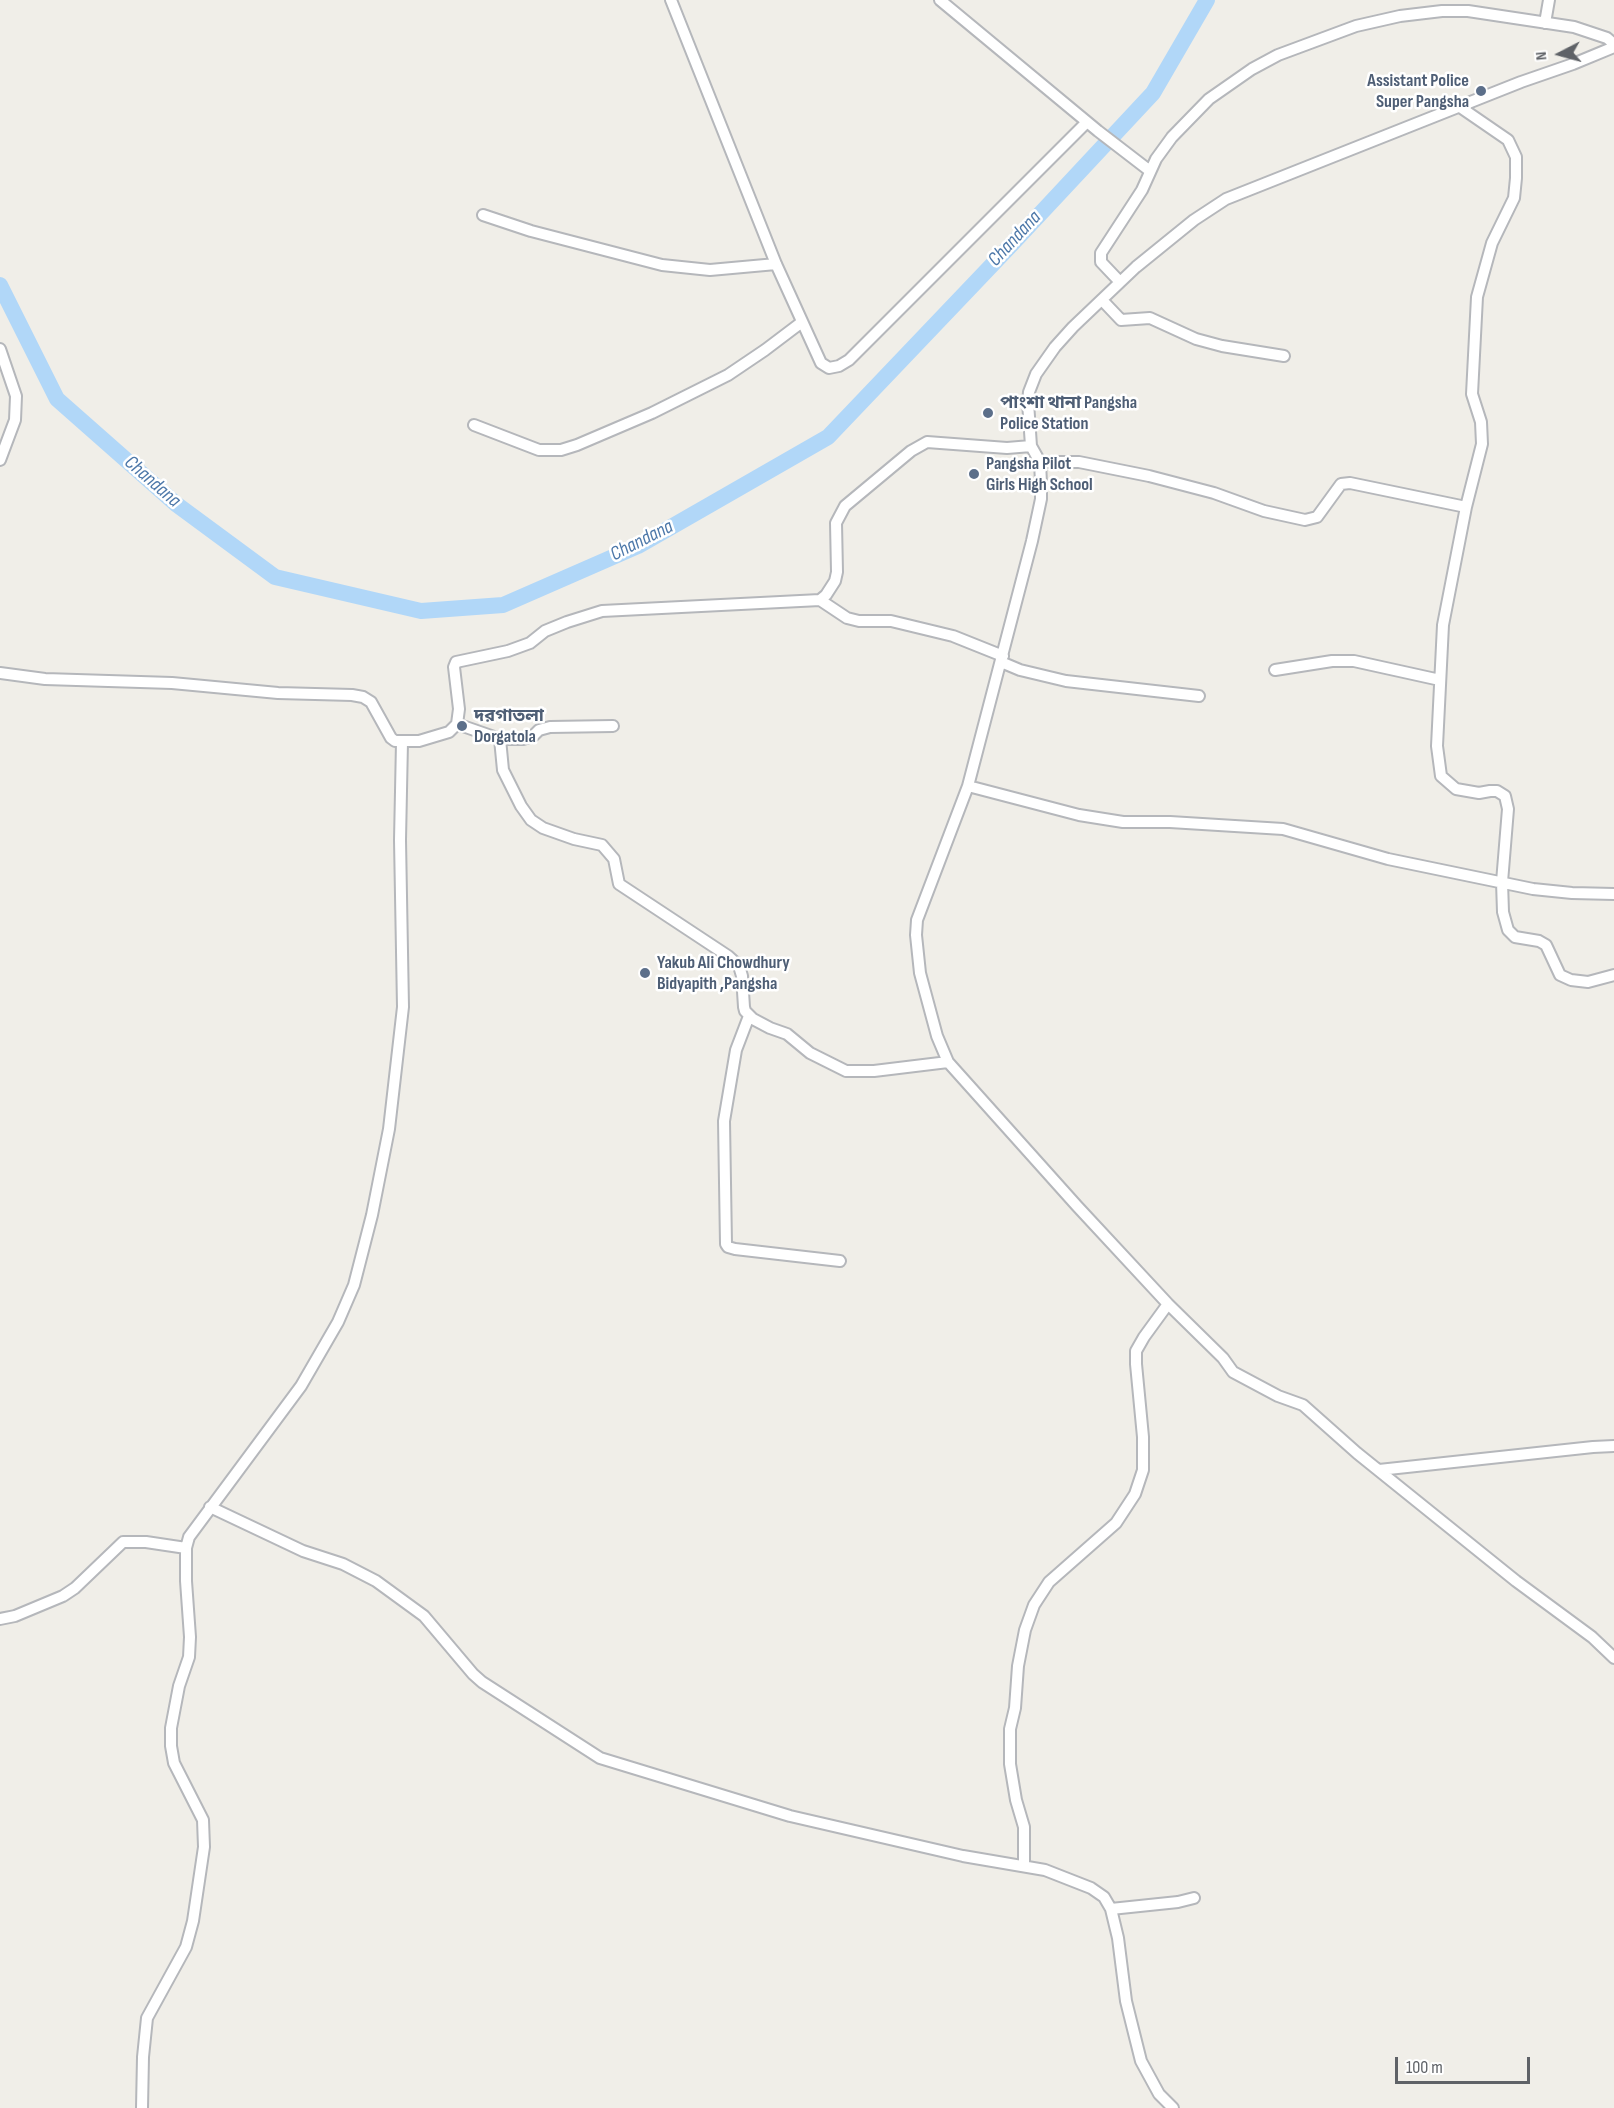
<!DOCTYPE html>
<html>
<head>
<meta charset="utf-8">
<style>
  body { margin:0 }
  #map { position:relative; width:1614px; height:2108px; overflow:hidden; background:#f0eee8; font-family:"Sofia Sans Condensed",sans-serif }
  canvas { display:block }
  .north { position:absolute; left:1530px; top:24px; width:60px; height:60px; -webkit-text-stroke:4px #fff; paint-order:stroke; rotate:264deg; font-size:16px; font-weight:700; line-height:24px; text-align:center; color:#5f6267 }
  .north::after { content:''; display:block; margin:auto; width:21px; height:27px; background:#5f6267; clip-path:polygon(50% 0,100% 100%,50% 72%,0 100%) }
  .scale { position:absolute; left:1395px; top:2057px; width:135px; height:27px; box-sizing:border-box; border:3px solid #5f6267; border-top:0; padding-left:8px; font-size:18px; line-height:21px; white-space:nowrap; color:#5f6267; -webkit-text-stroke:4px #fff; paint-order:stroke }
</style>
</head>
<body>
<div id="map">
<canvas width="1614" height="2108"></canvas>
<div class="north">N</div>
<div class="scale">100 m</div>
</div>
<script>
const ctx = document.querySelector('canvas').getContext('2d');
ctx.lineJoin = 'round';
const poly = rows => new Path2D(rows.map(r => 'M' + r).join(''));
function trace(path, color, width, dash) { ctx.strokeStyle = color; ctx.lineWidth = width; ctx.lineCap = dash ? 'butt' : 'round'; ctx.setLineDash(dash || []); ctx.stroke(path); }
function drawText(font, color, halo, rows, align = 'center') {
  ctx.font = font + ' "Sofia Sans Condensed","Noto Sans Bengali",sans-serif'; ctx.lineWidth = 5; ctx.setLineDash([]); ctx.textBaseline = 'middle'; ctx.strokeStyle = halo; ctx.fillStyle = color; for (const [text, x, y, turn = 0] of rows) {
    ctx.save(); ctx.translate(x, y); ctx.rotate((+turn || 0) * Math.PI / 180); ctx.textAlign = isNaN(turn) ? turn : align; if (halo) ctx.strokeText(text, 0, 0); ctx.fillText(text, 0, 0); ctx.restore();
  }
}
const river = poly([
  [0,285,57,399,176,504,275,577,421,611,503,605,638,546,828,437,1012,244,1153,93,1207,0]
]);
const minor = poly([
  [671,0,776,264,821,363,829,368,839,366,849,360,1087,122],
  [940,0,1098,131,1150,171],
  [1545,23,1549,0],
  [1460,107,1508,140,1516,157,1516,178,1514,198,1492,243,1477,297,1472,394,1481,422,1482,444,1466,507,1443,625,1437,746,1441,776,1456,789,1479,793,1490,791,1497,791,1505,796,1508,809,1502,882,1503,912,1508,930,1515,937,1539,941,1546,945,1560,975,1571,980,1588,982,1614,975],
  [483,215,531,231,662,265,710,270,776,264],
  [1120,282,1101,262,1101,253,1142,190,1156,159,1172,137,1209,99,1252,69,1278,55,1356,26,1400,16,1442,11,1468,11,1574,27,1607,38,1614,44],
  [1102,300,1121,320,1150,318,1196,339,1222,346,1284,356],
  [0,349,16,396,15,420,0,460],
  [474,425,539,450,561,450,577,445,652,413,728,375,765,350,802,322],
  [1031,446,1040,462,1041,483,1041,499,1032,541,968,786,917,920,916,935,920,973,937,1036,948,1062,1077,1206,1168,1304,1223,1358,1233,1372,1278,1396,1303,1405,1357,1453,1516,1581,1592,1637,1614,1658],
  [1040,462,1079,462,1149,476,1214,493,1264,511,1305,520,1317,517,1341,484,1350,483,1466,507],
  [820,600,847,618,859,621,891,621,953,636,1003,656],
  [1001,662,1020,670,1066,681,1199,696],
  [1275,670,1332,661,1354,661,1440,680],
  [0,673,45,679,172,683,278,693,352,695,363,697,371,702,391,738,395,741,419,741,449,732,457,724,459,709,454,667,456,662,508,651,530,643,545,631,567,622,602,611,820,600,826,595,835,581,837,572,836,523,845,506,911,451,927,442,1007,448,1031,446,1028,402,1029,392,1036,374,1055,347,1073,327,1136,267,1194,220,1226,199,1521,82,1573,64,1614,47],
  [457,724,500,739,503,770,521,806,531,820,543,828,574,839,602,845,614,859,619,884,728,956,739,966,742,976,744,1007,745,1011,753,1019,770,1028,787,1034,810,1053,846,1071,874,1071,948,1062],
  [500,739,523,739,533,736,539,730,550,727,613,726],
  [968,786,1079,815,1123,822,1170,822,1283,829,1388,859,1533,889,1572,893,1614,894],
  [749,1016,736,1050,724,1121,726,1244,728,1247,735,1249,840,1261],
  [1379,1470,1593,1447,1614,1446],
  [210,1507,303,1551,343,1564,376,1581,424,1616,473,1674,482,1682,600,1758,790,1816,963,1856,1045,1870,1091,1888,1104,1897,1111,1909,1118,1938,1126,2001,1141,2061,1159,2094,1173,2108],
  [0,1619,15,1616,63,1596,75,1588,123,1542,146,1542,186,1548],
  [1024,1866,1024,1827,1016,1800,1010,1764,1010,1729,1015,1708,1018,1666,1025,1630,1034,1605,1049,1582,1116,1523,1135,1494,1143,1470,1143,1437,1136,1364,1136,1351,1144,1337,1168,1304],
  [1111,1909,1178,1902,1194,1898],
  [142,2108,143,2057,147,2018,186,1947,193,1921,204,1847,203,1820,174,1763,171,1746,171,1728,179,1686,189,1657,190,1637,186,1581,186,1548,189,1537,301,1386,338,1322,354,1285,372,1215,389,1129,403,1007,400,840,402,742]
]);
const markers = [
  [1481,91,6,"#5c6f8a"],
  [988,413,6,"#5c6f8a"],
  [974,474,6,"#5c6f8a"],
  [462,726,6,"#5c6f8a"],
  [645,973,6,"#5c6f8a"]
];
const serviceNames = [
  ["Assistant Police",1469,81,"right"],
  ["Super Pangsha",1469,102,"right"],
  ["পাংশা থানা Pangsha",1000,403],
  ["Police Station",1000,424],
  ["Pangsha Pilot",986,464],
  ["Girls High School",986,485],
  ["দরগাতলা",474,716],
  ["Dorgatola",474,737],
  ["Yakub Ali Chowdhury",657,963],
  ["Bidyapith ,Pangsha",657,984]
];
const waterNames = [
  ["Chandana",1015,239,-47],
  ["Chandana",152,482,41],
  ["Chandana",642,541,-27]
];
trace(river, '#b1d7f8', 16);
trace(minor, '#b5b7bb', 14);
trace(minor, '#fff', 10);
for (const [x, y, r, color] of markers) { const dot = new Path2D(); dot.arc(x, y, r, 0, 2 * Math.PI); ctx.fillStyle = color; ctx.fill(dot); trace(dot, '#fff', 2); }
drawText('bold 18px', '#4e5e75', '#fff', serviceNames, 'left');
drawText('italic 20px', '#4d78a9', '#fff', waterNames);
</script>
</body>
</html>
